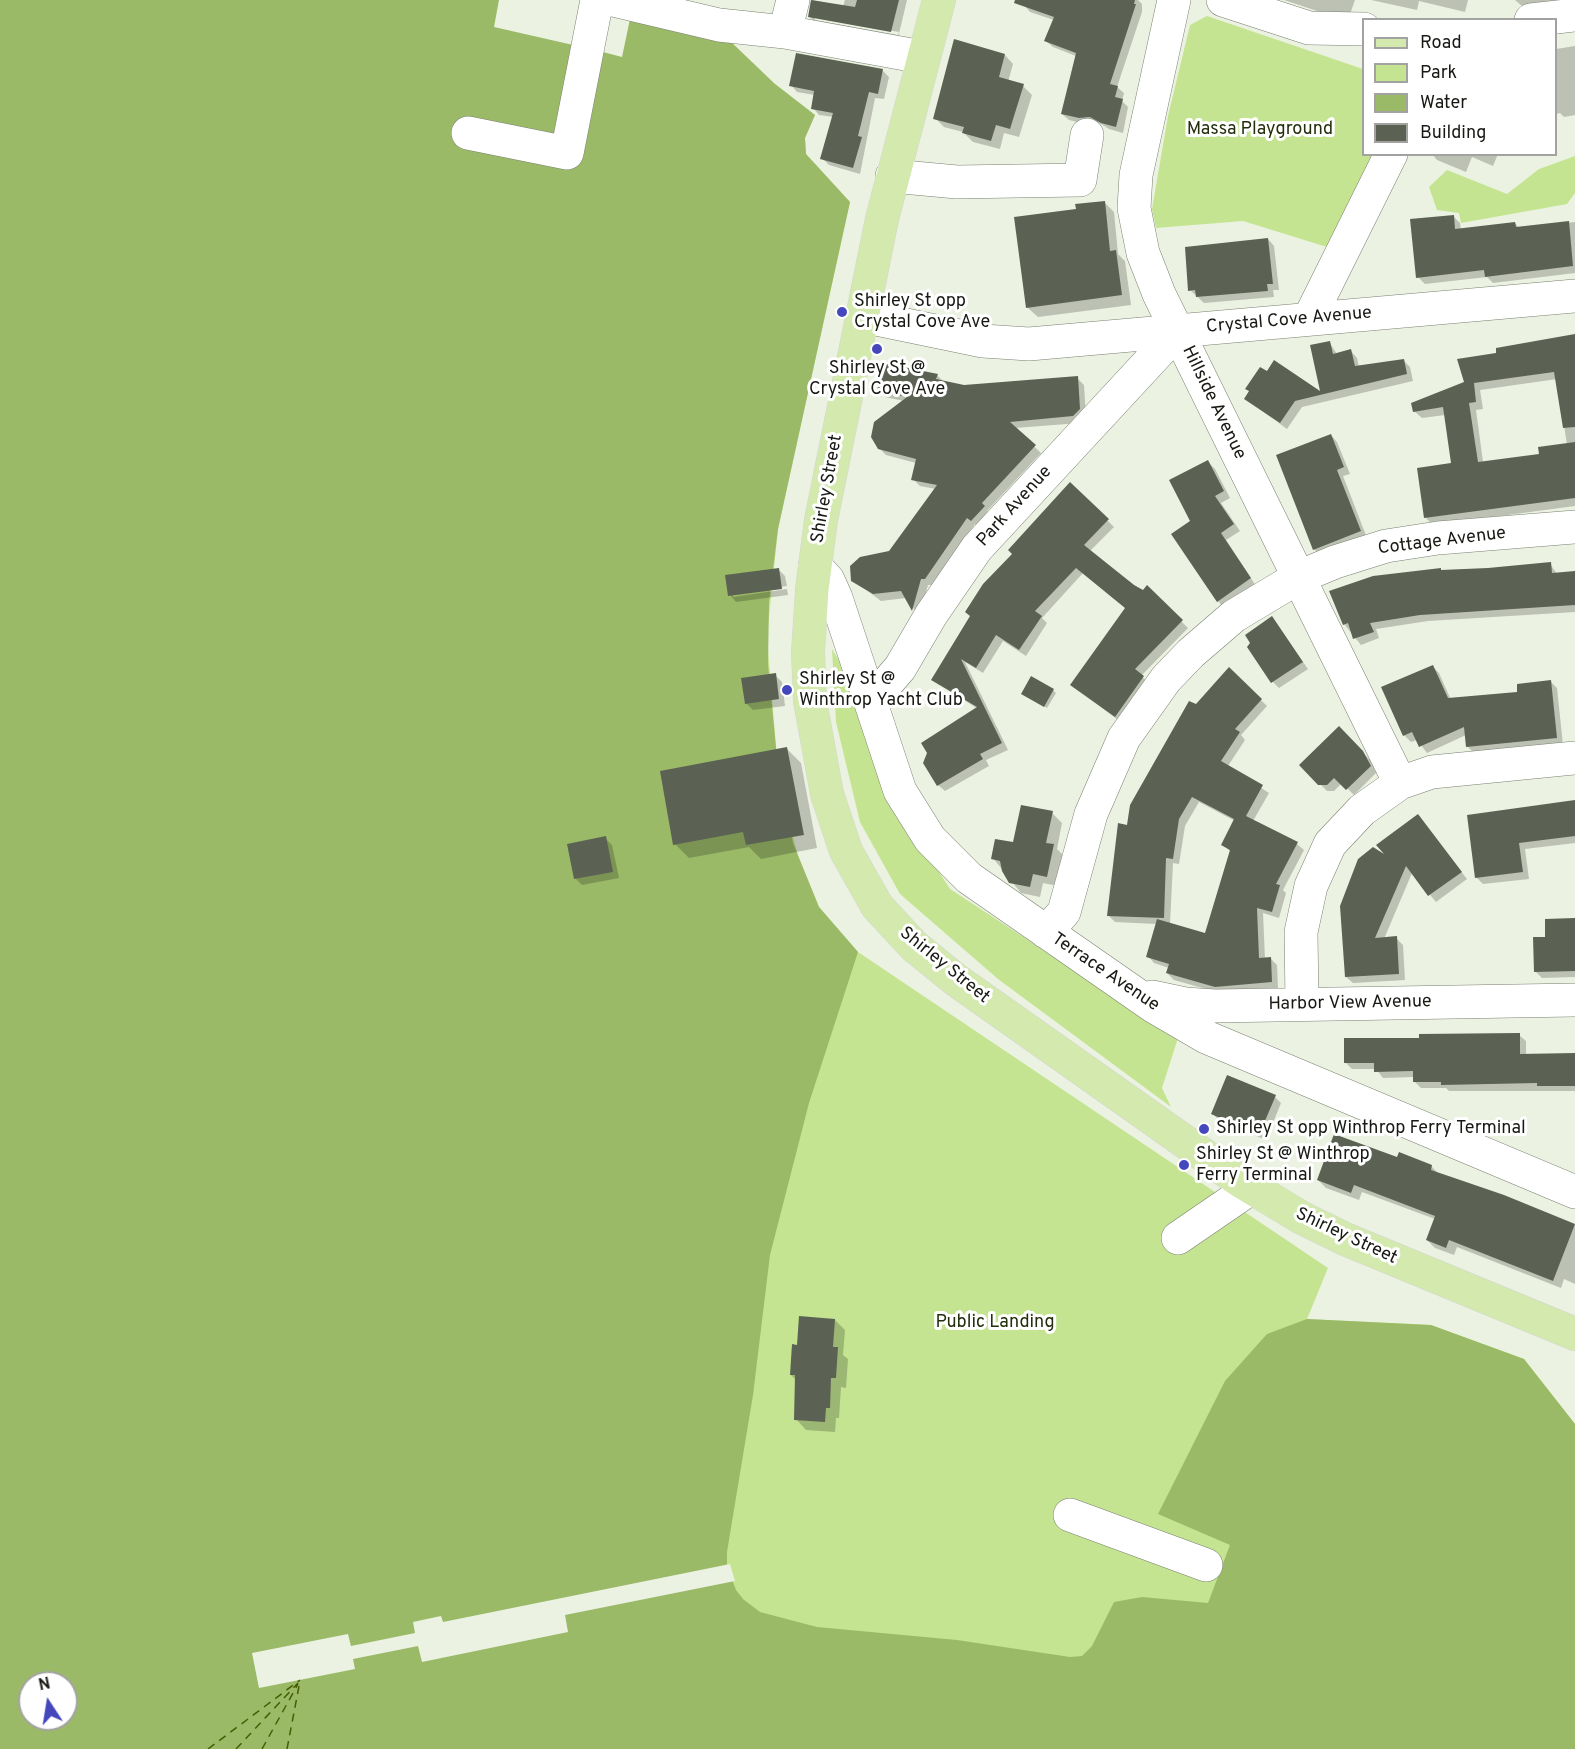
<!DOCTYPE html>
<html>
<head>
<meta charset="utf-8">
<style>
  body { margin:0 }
  #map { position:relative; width:1575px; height:1749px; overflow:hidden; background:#ebf2e1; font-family:Overpass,sans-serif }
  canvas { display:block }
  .legend { position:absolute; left:1362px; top:18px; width:195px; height:138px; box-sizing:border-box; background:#fff; border:2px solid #a2a3a1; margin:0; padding:8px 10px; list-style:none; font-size:18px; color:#171913 }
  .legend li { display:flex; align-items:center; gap:12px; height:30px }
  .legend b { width:30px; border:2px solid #a2a3a1 }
  .north { position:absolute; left:18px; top:1671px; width:60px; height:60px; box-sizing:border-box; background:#fff; border:2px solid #a2a3a1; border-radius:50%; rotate:348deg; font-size:16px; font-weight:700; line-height:24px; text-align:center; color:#171913 }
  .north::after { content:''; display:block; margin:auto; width:21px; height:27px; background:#4548bd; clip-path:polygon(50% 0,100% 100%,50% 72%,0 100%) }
</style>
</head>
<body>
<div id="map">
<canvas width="1575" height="1749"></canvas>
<ul class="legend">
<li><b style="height:8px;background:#d3e9ad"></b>Road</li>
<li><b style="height:16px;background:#c4e492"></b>Park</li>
<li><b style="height:16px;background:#9bba68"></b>Water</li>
<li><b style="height:16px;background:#5c6253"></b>Building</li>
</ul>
<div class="north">N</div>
</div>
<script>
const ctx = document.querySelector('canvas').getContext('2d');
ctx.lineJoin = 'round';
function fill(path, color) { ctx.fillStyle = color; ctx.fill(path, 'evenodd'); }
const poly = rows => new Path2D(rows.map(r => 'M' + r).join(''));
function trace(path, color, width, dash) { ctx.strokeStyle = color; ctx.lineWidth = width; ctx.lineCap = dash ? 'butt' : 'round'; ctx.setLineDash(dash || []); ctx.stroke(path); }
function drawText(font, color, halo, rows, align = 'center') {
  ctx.font = font + ' Overpass,sans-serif'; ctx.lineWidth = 6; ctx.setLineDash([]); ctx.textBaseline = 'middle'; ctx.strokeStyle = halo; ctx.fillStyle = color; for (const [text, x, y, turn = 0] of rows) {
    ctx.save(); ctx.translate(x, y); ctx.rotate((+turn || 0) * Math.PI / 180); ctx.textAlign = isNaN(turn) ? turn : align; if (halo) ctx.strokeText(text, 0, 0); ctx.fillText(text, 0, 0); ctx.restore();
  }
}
const green = poly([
  [1207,16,1363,69,1364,154,1377,155,1327,247,1243,221,1156,228,1152,209,1168,116,1190,25],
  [775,84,815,115,805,138,806,154,850,202,778,529,767,637,777,758,784,803,799,859,819,907,858,952,1328,1268,1307,1319,1431,1325,1524,1359,1575,1424,1575,1749,894,1749,575,1462],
  [1575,156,1575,193,1567,204,1461,223,1459,213,1437,210,1429,187,1447,170,1507,194,1539,169],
  [832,649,849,677,882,784,950,889,1178,1038,1162,1088,1171,1107,998,979,900,894,860,822,836,722]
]);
const water = poly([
  [0,0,499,0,494,27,582,47,555,144,469,143,576,167,603,52,622,57,630,19,729,40,775,84,815,115,805,138,806,154,850,202,778,529,769,602,768,664,777,758,793,843,819,907,858,952,809,1103,770,1255,753,1395,727,1552,727,1566,736,1590,743,1599,760,1612,817,1627,957,1640,1070,1657,1082,1656,1092,1646,1114,1602,1142,1597,1208,1603,1230,1545,1158,1514,1225,1381,1267,1334,1307,1319,1431,1325,1524,1359,1575,1424,1575,1749,0,1749],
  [30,1683,66,1683,66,1719,30,1719]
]);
const pier = poly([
  [730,1564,735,1581,565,1615,568,1632,422,1662,418,1646,353,1659,355,1669,259,1688,252,1653,348,1634,351,1646,415,1633,413,1622,441,1616,443,1622]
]);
const shadow = poly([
  [812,0,843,6,845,0,907,0,898,38,816,23,810,17],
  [815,17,899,32,898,35,815,20],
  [1025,0,1138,0,1142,4,1142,12,1117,87,1124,93,1122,101,1128,107,1123,133,1109,129,1098,122,1086,124,1069,120,1062,114,1076,56,1053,47,1046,41,1054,20,1030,12,1024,5],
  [1284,0,1355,0,1349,17,1335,17],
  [1371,0,1468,0,1465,12,1419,1,1417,10],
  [1515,0,1575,0,1575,1,1522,6],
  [1575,46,1575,115,1564,117,1560,113,1556,114,1556,49],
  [1005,55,1013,64,1008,82,1023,86,1032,95,1019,137,1004,133,1000,149,973,142,963,132,944,127,935,118],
  [882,70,889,77,884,99,875,98,860,174,829,165,822,158,834,117,819,115,813,108,815,95,797,92,791,85],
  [1432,154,1498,154,1493,166,1472,157,1466,172,1437,160],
  [1104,202,1114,212,1118,254,1125,261,1131,305,1038,317,1028,308,1077,210],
  [1453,216,1460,223,1461,230,1515,223,1519,228,1575,222,1575,273,1493,283,1487,277,1425,284,1418,277],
  [1268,239,1274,246,1279,290,1273,290,1274,297,1204,303,1190,290],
  [1575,336,1575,506,1433,525,1426,518,1453,464,1445,415,1422,418,1414,411,1466,383,1498,354],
  [1557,379,1567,445,1540,455,1483,462,1476,410,1483,409,1480,390],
  [1329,342,1337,354,1351,351,1357,358,1359,367,1403,360,1410,367,1413,381,1302,407,1287,429,1246,399,1323,394],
  [937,375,944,382,964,387,1077,378,1084,385,1086,416,1080,423,1015,428,1041,453,987,511,990,513,978,527,975,524,932,585,928,585,919,616,906,598,881,601,853,580,890,553,936,489,920,486,913,479,916,463,886,455,879,448,904,401,885,397,879,390],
  [1331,435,1337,442,1350,474,1343,476,1367,538,1321,556,1314,549],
  [1208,462,1215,469,1230,498,1221,503,1240,531,1226,540,1256,586,1224,608,1218,601],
  [1070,484,1114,527,1090,551,1143,592,1147,587,1188,628,1141,676,1150,684,1122,723,1072,685,1126,608,1083,573,1042,618,1047,623,1026,656,1003,641,983,673,965,662,1008,750,986,760,989,766,945,791,938,785,978,709,933,680,1014,554],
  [1550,564,1557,574,1575,572,1575,612,1428,621,1376,629,1379,638,1361,645,1344,624,1443,572],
  [778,569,785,576,787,586,733,594,733,597,787,589,788,595,736,602,730,595],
  [1272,618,1308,669,1279,688,1273,682],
  [1432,666,1439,673,1451,700,1519,693,1551,682,1557,688,1563,745,1474,753,1467,746,1466,735,1427,753,1417,740,1411,742,1405,736,1383,688],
  [1229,669,1267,706,1241,735,1245,740,1228,766,1269,793,1253,821,1297,844,1304,850,1283,890,1286,893,1279,918,1263,913,1265,959,1271,959,1277,965,1278,988,1220,993,1174,980,1167,973,1169,968,1154,963,1148,956,1157,924,1115,922,1108,915,1128,826,1196,705],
  [1199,802,1235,821,1223,845,1231,852,1206,935,1170,924,1173,863,1179,864,1185,826],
  [775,675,782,682,785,706,753,710,746,703],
  [1053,690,1056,693,1047,708,1026,696],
  [1339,728,1370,760,1376,773,1354,795,1342,783,1334,791,1327,791,1301,765],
  [787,749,801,763,817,848,761,859,749,847,689,858,675,844],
  [1575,802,1575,843,1525,849,1529,879,1483,884,1477,878,1469,816],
  [1052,813,1062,823,1057,849,1064,856,1058,886,1043,883,1040,897,1021,893,993,858],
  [1418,816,1467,879,1436,902,1412,873,1384,939,1396,938,1403,945,1405,980,1353,983,1346,977,1390,859],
  [605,838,612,845,619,878,582,885,576,879],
  [1575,919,1575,977,1542,978,1535,971,1546,938],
  [1519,1035,1526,1041,1526,1055,1575,1055,1575,1091,1449,1091,1446,1088,1421,1088,1414,1081,1414,1077,1383,1078,1376,1069,1352,1069,1346,1063,1421,1039],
  [1275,1097,1281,1103,1266,1140,1219,1120,1212,1113],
  [1398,1159,1431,1166,1439,1174,1504,1196,1575,1225,1575,1284,1564,1279,1561,1288,1457,1247,1454,1255,1435,1248,1427,1240,1435,1219,1362,1192,1359,1200,1326,1188,1318,1180],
  [835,1320,845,1330,843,1355,848,1359,846,1388,841,1387,839,1418,836,1418,835,1432,806,1430,796,1419,796,1380,791,1375,798,1346]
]);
const ferry = poly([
  [208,1749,300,1680],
  [236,1749,298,1683],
  [262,1749,298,1684],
  [287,1749,300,1681]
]);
const building = poly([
  [811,0,855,7,857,0,899,0,891,32,808,17],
  [1015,0,1135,0,1134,4,1136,4,1110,84,1118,86,1115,97,1123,99,1116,127,1101,123,1090,117,1079,118,1061,114,1076,53,1044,41,1054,17,1014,3],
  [954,39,1005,54,999,77,1024,84,1010,129,996,125,991,141,962,133,964,127,933,119],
  [796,53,883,69,878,94,869,92,858,136,862,137,853,168,820,159,833,113,811,109,814,91,789,86],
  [1105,201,1110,251,1116,250,1122,295,1026,308,1014,217,1076,209,1075,204],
  [1454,215,1455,229,1515,222,1516,227,1569,221,1573,266,1485,277,1484,270,1416,278,1410,219],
  [1268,238,1273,284,1267,284,1268,291,1196,297,1195,290,1188,291,1185,247],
  [1575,334,1575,427,1563,428,1554,372,1474,383,1476,402,1469,403,1478,462,1539,454,1538,447,1575,442,1575,498,1424,518,1417,468,1451,463,1443,407,1413,412,1411,403,1464,382,1457,359,1496,353,1496,348],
  [1330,341,1333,354,1351,349,1355,366,1404,359,1407,374,1295,401,1280,423,1244,399,1249,391,1245,389,1260,367,1267,371,1274,360,1320,391,1310,345],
  [883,363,938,374,936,379,964,385,1078,376,1080,409,1073,416,1010,422,1036,445,982,503,985,506,971,521,967,518,925,579,921,579,912,611,901,591,873,594,851,581,850,566,860,557,889,551,937,485,911,480,916,459,878,449,871,437,874,422,907,397,877,391],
  [1331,434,1344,467,1337,470,1361,531,1313,550,1276,455],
  [1208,460,1224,491,1215,496,1234,524,1221,533,1251,578,1217,602,1171,534,1190,521,1169,480],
  [1070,482,1109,519,1084,545,1134,585,1143,590,1147,585,1183,620,1135,669,1144,676,1115,717,1070,685,1125,608,1076,568,1035,611,1042,616,1019,650,996,635,976,668,961,659,1002,743,980,754,983,759,937,786,923,763,927,753,921,743,977,707,931,680,970,616,965,612,983,584,1012,554,1008,550],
  [1551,562,1552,573,1575,571,1575,605,1420,615,1370,623,1374,632,1353,639,1348,623,1343,625,1329,591,1373,576,1441,568,1441,570,1488,568],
  [779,568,782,589,728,596,725,575],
  [1272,616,1303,662,1271,683,1247,647,1250,643,1245,635],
  [1433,665,1448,698,1517,692,1517,684,1551,680,1557,738,1466,747,1464,727,1419,747,1412,732,1403,736,1381,687],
  [1229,667,1262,699,1235,729,1240,732,1221,761,1263,785,1246,816,1298,842,1276,884,1280,885,1272,912,1257,908,1259,958,1271,957,1272,982,1215,987,1166,973,1169,964,1146,957,1157,919,1205,933,1230,850,1221,845,1234,819,1192,797,1179,819,1173,859,1166,858,1164,918,1107,916,1118,823,1127,825,1130,805,1189,701,1196,704],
  [776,673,779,699,745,704,741,678],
  [1031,676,1054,689,1044,707,1021,694],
  [1339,726,1363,751,1371,766,1346,790,1334,778,1327,785,1318,785,1299,765],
  [787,747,804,835,746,845,743,832,673,845,660,771],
  [1575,800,1575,836,1519,843,1523,872,1475,878,1467,815],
  [1021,805,1053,811,1046,843,1054,844,1047,877,1033,874,1030,887,1009,883,1002,871,1000,861,991,859,995,839,1013,842],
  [1418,814,1462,872,1428,896,1406,866,1375,938,1397,936,1399,974,1345,977,1340,906,1358,859,1373,847,1384,854,1376,845],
  [606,836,613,872,574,879,567,844],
  [1575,918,1575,971,1534,972,1533,937,1545,937,1545,919],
  [1520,1033,1520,1054,1575,1053,1575,1086,1537,1086,1537,1083,1441,1085,1441,1082,1413,1082,1413,1071,1374,1072,1374,1063,1344,1063,1344,1038,1419,1038,1419,1034],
  [1227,1075,1276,1095,1259,1135,1211,1114],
  [1334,1134,1397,1157,1399,1152,1432,1165,1431,1170,1504,1195,1575,1224,1553,1281,1449,1240,1446,1248,1426,1240,1435,1216,1354,1185,1351,1193,1317,1180],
  [799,1316,835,1319,833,1347,838,1347,836,1378,831,1378,830,1408,826,1408,825,1422,794,1420,795,1375,790,1375,792,1344,797,1345]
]);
const minor = poly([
  [613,0,719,25,785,32,922,57],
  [1174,0,1136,175,1134,208,1143,253,1159,294,1400,783],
  [1223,0,1309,28,1364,29],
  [1531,20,1575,15],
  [785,32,793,0],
  [468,133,567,153,597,0],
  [892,176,957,182,1080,180,1087,135],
  [862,316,983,341,1029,344,1575,296],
  [1309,319,1391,154],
  [815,566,828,580,836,598,900,791,930,839,969,878,1153,1006,1206,1037,1575,1192],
  [868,695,887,683,900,668,931,615,977,548,1178,331],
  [1046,932,1064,912,1091,814,1124,738,1166,679,1191,653,1234,616,1299,577,1335,562,1386,546,1438,538,1575,527],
  [1152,997,1185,1004,1215,1006,1575,1000],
  [1302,1004,1301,932,1311,886,1330,844,1362,810,1400,783,1432,772,1575,758],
  [1178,1238,1251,1188],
  [1070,1515,1206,1565]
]);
const major = poly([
  [939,0,882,219,821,520,812,589,808,652,810,701,827,794,846,851,877,906,914,946,956,980,1239,1180,1302,1218,1345,1239,1575,1334]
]);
const markers = [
  [842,312,6,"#4548bd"],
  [877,349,6,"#4548bd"],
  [787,690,6,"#4548bd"],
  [1204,1129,6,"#4548bd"],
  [1184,1165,6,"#4548bd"]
];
const parkNames = [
  ["Massa Playground",1260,130],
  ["Public Landing",995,1323]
];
const poiNames = [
  ["Shirley St opp",854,302],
  ["Crystal Cove Ave",854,323],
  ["Shirley St @",877,369,"center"],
  ["Crystal Cove Ave",877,390,"center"],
  ["Shirley St @",799,680],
  ["Winthrop Yacht Club",799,701],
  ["Shirley St opp Winthrop Ferry Terminal",1216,1129],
  ["Shirley St @ Winthrop",1196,1155],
  ["Ferry Terminal",1196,1176]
];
const streetNames = [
  ["Crystal Cove Avenue",1289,321,-5],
  ["Hillside Avenue",1213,403,64],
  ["Shirley Street",828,489,-80],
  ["Park Avenue",1015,507,-48],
  ["Cottage Avenue",1442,542,-7],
  ["Shirley Street",944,966,39],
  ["Terrace Avenue",1105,973,34],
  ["Harbor View Avenue",1350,1004,-1],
  ["Shirley Street",1346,1237,25]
];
fill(green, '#c4e492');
fill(water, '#9bba68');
fill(pier, '#ebf2e1');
fill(shadow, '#0003');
trace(ferry, '#455f00', 1.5, [8, 6]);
fill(building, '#5c6253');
trace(minor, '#7a8071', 34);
trace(major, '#d5d6d5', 34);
trace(minor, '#fff', 33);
trace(major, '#d3e9ad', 33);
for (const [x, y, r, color] of markers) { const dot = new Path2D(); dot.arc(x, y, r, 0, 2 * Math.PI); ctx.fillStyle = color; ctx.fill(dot); trace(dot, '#fff', 2); }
drawText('18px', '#232e0b', '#fff', parkNames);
drawText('18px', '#171913', '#fff', poiNames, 'left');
drawText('18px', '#171913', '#fff', streetNames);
</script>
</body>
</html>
